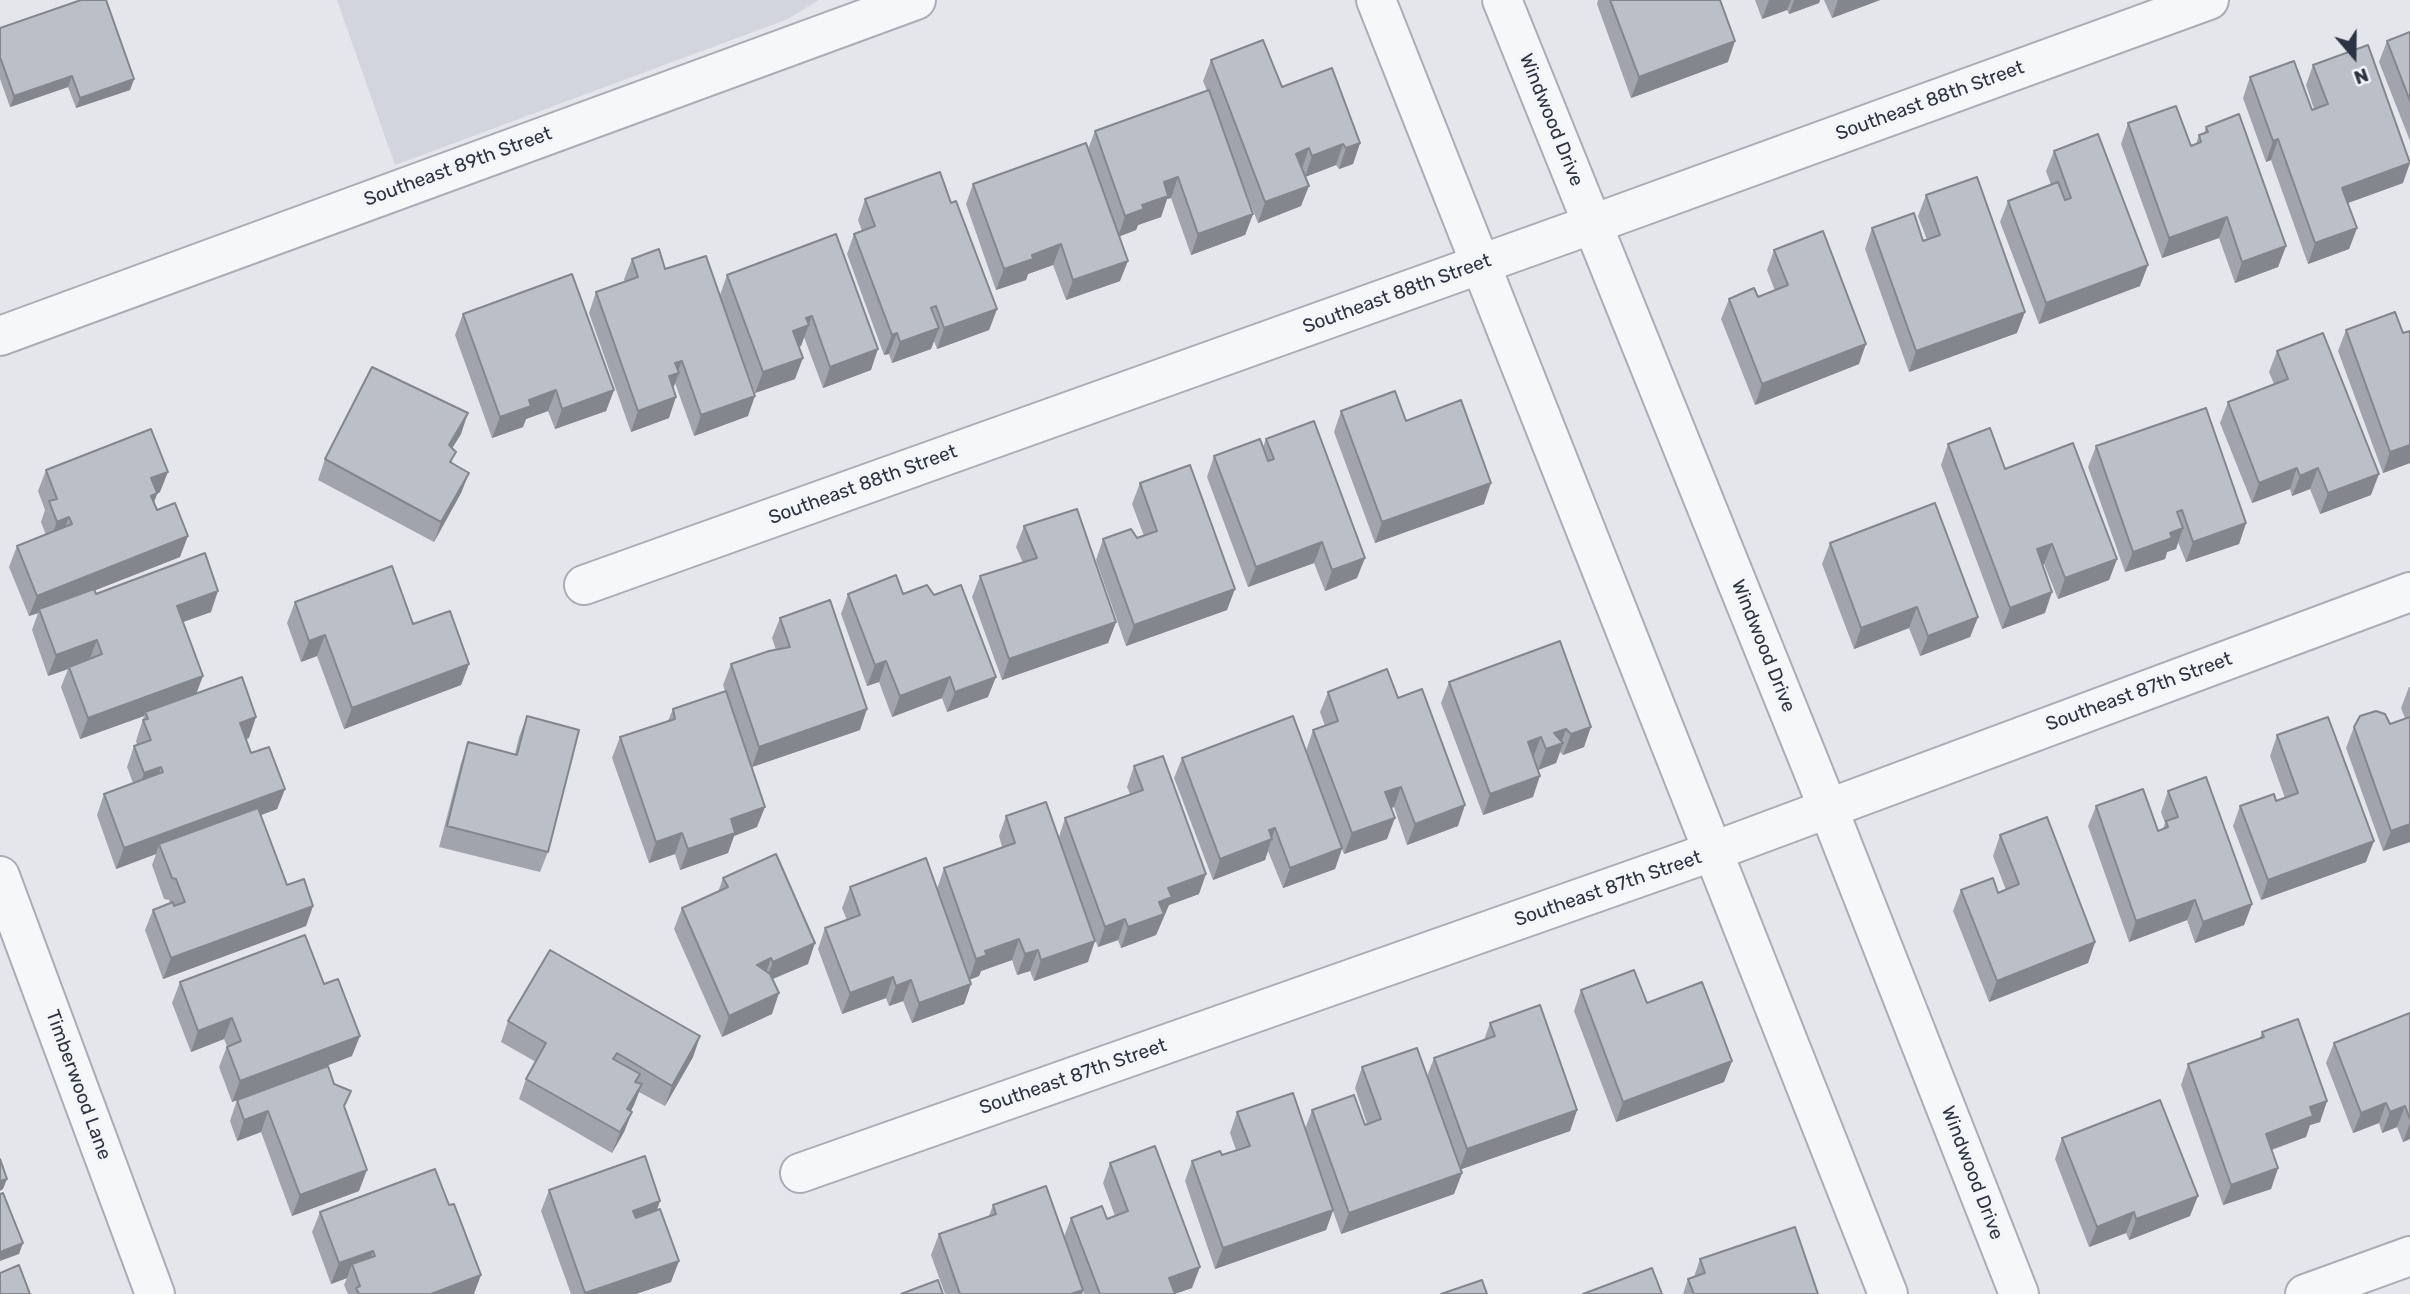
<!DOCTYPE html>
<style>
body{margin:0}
#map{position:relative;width:2410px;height:1294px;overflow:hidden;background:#e4e6eb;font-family:Rubik,sans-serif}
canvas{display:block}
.north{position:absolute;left:2319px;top:21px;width:70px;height:70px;-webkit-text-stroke:5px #f4f5f8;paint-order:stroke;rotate:160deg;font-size:19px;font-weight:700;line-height:28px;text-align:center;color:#2c3343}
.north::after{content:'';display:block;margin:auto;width:24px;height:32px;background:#2c3343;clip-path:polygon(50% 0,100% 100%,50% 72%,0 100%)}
</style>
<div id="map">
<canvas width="2410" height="1294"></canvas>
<div class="north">N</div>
</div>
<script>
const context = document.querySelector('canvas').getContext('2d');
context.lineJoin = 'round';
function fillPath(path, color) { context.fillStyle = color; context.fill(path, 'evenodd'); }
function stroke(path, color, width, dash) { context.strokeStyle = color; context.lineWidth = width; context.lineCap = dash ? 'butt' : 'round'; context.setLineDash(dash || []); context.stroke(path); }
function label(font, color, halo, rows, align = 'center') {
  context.font = font + ' Rubik,sans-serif'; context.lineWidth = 6; context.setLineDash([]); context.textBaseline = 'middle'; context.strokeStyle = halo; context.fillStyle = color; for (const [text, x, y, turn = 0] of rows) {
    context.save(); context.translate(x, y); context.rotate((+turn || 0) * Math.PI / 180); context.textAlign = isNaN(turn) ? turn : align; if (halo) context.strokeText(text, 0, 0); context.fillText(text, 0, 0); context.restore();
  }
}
const built = new Path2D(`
 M337,0H819L788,19L395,165Z`);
const minor = new Path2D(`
 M584,585L1593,224L2209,0
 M0,876L155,1294
 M800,1173L1714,851L2410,592
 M2305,1294L2410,1256`);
const tertiary = new Path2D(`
 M1376,0L1888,1294
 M1502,0L1828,808L2019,1294
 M0,336L916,0`);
const wall = new Path2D(`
 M1598,0H1720L1728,62L1631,98L1597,4Z
 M1755,0H1820L1819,3L1789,14L1787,10L1762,19Z
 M1824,0H1880L1832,18Z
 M0,28L134,79L130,90L76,108L68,87L10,107L0,79Z
 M2410,32V141L2379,62L2387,41Z
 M1211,60L1282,87L1360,143L1353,164L1339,169L1336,165L1305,177L1301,206L1258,223L1236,168L1253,214L1245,235L1191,255L1171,198L1167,199L1161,217L1138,225L1136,230L1119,236L1120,281L1066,300L1053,265L1028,274L1026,280L996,290L966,204L973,184L1088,149L1095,131L1207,91L1203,81Z
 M2313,65L2403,183L2348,203L2357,228L2349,249L2308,264L2271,160L2266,162L2243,98L2250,77L2312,110L2314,109L2306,85Z
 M2128,123L2191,146L2196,144L2199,135L2204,133L2206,127L2286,246L2278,267L2235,283L2219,238L2162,258L2121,144Z
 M2054,151L2140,286L2039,324L2000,222L2008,201L2051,185L2046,171Z
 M1926,195L2017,333L1909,372L1865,249L1872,228L1923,241L1927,240L1918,216Z
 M865,199L951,203L997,309L989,330L937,349L934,341L931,349L892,363L889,354L884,355L847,254L854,234L862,231L858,220Z
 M836,234L871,370L823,388L804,337L801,346L799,347L795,379L755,393L736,342L748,416L694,436L675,383L673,388L669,418L631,432L589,313L596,292L625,282L624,279L632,259L665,269L720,295L727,275Z
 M1774,250L1859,364L1755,405L1721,319L1729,299L1758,297L1775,291L1767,270Z
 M463,314L614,390L606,411L555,429L548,411L526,419L523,427L492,438L455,335Z
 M2346,330L2403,333L2410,463L2383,473L2338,351Z
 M2277,351L2371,495L2320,514L2310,489L2292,496L2290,489L2252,503L2220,423L2228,402L2274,384L2269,372Z
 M1341,411L1406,421L1484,504L1375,543L1334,432Z
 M461,434L452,448V463L469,473L461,493L434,542L318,480L325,459Z
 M1266,439L1357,578L1325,591L1314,563L1248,587L1207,477L1214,456L1263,447Z
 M1948,444L2117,559L2109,580L2058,599L2044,564L2042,565L2045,613L2002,629L1941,465Z
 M2096,446L2246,523L2239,544L2186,562L2178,542L2176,549L2167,552L2165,559L2125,572L2088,467Z
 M46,470L160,492L157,494L154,503L180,557L95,590L96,594L211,612L183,622L197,693L249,738L246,739L251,753L285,789L277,809L261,815L287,885L313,906L306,926L163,979L145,930L153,910L170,903L169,900L164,899L152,865L156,854L116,869L97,815L104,794L133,783L127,767L134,746L137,745L136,741L144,716L80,739L61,687L68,669L48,676L32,630L38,613L29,616L9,567L17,546L46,535L41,522L45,510L38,491Z
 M1140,483L1227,610L1126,646L1096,560L1103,539L1137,538L1144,536L1132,504Z
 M1024,526L1116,622L1108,643L1002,680L972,597L980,576L1023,563L1016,547Z
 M1830,543L1978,617L1970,637L1920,656L1909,628L1854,649L1822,564Z
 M848,594H903L988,697L947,712L942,698L892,717L879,682L867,686L841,614Z
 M295,602L413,624L469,664L461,685L344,729L317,656L301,662L287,623Z
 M780,618L860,730L752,767L757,827L734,836L728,853L680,870L675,854L649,863L612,758L620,737L668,721L673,709L725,691L723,685L731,664L776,650L772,638Z
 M1560,641L1584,747L1563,755L1560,752L1556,763L1538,770L1533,797L1483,815L1441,703L1449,682Z
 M2409,687H2410V842L2383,851L2346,748L2354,727L2390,724L2405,718L2401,708Z
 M1328,692L1398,698L1458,826L1407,845L1394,807L1391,808L1387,839L1344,854L1342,849L1335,869L1283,888L1268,851L1265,860L1213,880L1174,778L1182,758L1306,751L1313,730L1325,726L1320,712Z
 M527,716L548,852L540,872L439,847L461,763L468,742L515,754L519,737Z
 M2277,735L2366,862L2261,900L2233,826L2240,806L2276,801L2285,798L2270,756Z
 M1134,766L1199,894L1169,905L1156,935L1121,948L1118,940L1098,947L1090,927L1088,962L1034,981L1030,971L1017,975L1012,960L981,971L979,976L970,979L971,984L964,1004L912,1023L903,1001L889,1006L886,998L842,1014L818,949L825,928L847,920L842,908L850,887L937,889L944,868L1002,847L999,836L1006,816L1059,837L1065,818L1130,794L1127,787Z
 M2168,791L2252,904L2244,925L2195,943L2187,920L2129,942L2088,826L2096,806L2158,831L2163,829L2165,823L2161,812Z
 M2000,835L2095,942L2088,963L1989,1002L1953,911L1961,890L1998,893L2006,890L1993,856Z
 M723,878L808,964L773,979L772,1014L722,1037L674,929L682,908L718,892Z
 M180,982L352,1056L254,1093L334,1084L345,1109L359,1191L292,1216L261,1132L237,1141L230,1121L237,1100L232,1102L219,1067L227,1046L224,1039L191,1052L172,1003Z
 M1581,990L1647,1003L1732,1061L1724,1082L1616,1122L1574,1011Z
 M2410,1013V1139L2403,1142L2397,1127L2382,1133L2379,1123L2353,1133L2326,1063L2334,1043Z
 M508,1021L700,1036L693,1057L665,1106L639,1092L631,1111L632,1112L624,1132L612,1153L519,1099L526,1079L536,1062L501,1042Z
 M1490,1023L1577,1110L1570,1131L1461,1169L1462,1173L1454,1194L1341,1234L1333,1211L1326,1230L1215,1269L1185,1181L1192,1161L1222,1155L1236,1150L1230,1133L1237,1112L1305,1129L1312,1110L1365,1125L1367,1124L1355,1088L1362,1067L1427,1076L1434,1058L1484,1040Z
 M2262,1032L2327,1101L2320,1122L2310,1125L2306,1137L2272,1150L2278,1168L2271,1189L2223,1205L2181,1085L2188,1064L2260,1038Z
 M2062,1138L2190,1216L2129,1240L2126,1233L2089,1247L2055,1159Z
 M1110,1163L1192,1288L1175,1294H1084L1083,1291L1082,1294H945L931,1255L939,1234L989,1216L993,1205L1064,1237L1071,1218L1107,1219L1115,1216L1103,1183Z
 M549,1190L657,1210L671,1282L636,1294H571L541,1211Z
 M320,1212L474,1294H348L344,1285L347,1278L331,1284L312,1232Z
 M1700,1259L1818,1294H1683L1688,1279L1694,1277Z`);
const shadedWall = new Path2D(`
 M1769,0H1791L1787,10L1762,19Z
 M1794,0H1820L1819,3L1789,14Z
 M1838,0H1880L1832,18Z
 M1735,41L1728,62L1631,98L1639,77Z
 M72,76L68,87L10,107L14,96Z
 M134,79L130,90L76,108L80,98Z
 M2278,139L2271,160L2266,162L2273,141Z
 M1360,143L1353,164L1339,169L1346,148Z
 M1343,144L1336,165L1305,177L1312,156Z
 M1309,148L1302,169L1296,154Z
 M2410,163L2403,183L2334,208L2342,188Z
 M1178,177L1171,198L1167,199L1161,217L1138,225L1136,230L1118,237L1125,216L1142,205L1164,182Z
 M1309,186L1301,206L1258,223L1265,202Z
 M1253,214L1245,235L1191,255L1198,234Z
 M2227,217L2219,238L2162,258L2169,238Z
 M2357,228L2349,249L2308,264L2315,243Z
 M1061,244L1053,265L1028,274L1026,280L996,290L1004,269L1032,255Z
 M2286,246L2278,267L2235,283L2242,262Z
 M1128,261L1120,281L1066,300L1073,280Z
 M2148,265L2140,286L2039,324L2046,303Z
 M997,309L989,330L937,349L944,328Z
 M2025,312L2017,333L1909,372L1916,351Z
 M812,316L801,346L785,352L793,331L806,318Z
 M939,328L931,349L892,363L900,342Z
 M897,333L889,354L884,355L892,335Z
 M1866,344L1859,364L1755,405L1762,384Z
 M878,349L871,370L823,388L830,367Z
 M803,358L795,379L755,393L763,372Z
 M682,361L677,374L679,373L671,394L669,376L675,363Z
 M556,390L548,411L526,419L523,427L492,438L500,417L529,400Z
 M614,390L606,411L555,429L562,409Z
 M755,396L748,416L694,436L701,415Z
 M676,397L669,418L631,432L638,411Z
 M468,413L461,434L441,466L449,445Z
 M2410,445V463L2383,473L2390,452Z
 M2297,468L2290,489L2252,503L2259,483Z
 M2318,468L2310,489L2292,496L2300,476Z
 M168,472L160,492L157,494L149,514L151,478Z
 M469,473L461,493L434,542L441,522Z
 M2379,474L2371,495L2320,514L2328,493Z
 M1491,483L1484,504L1375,543L1382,522Z
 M69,517L61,538L49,543L57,522Z
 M2246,523L2239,544L2186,562L2193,542Z
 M2183,528L2176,549L2167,552L2165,559L2125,572L2133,552L2170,533Z
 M188,536L180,557L40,612L39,609L38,613L29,616L37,596Z
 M1322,542L1314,563L1248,587L1256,567Z
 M2052,544L2044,564L2029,570L2037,549Z
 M1365,558L1357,578L1325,591L1332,570Z
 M2117,559L2109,580L2058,599L2065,578Z
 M1235,589L1227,610L1126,646L1134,625Z
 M218,591L211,612L169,627L177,606Z
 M2052,592L2045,613L2002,629L2010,608Z
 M1917,607L1909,628L1854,649L1861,628Z
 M1978,617L1970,637L1920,656L1928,636Z
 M1116,622L1108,643L1002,680L1009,659Z
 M325,635L317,656L301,662L309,641Z
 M97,640L89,661L69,667L68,669L48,676L56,655Z
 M886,661L879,682L867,686L875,665Z
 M469,664L461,685L344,729L352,708Z
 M203,676L195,697L145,712L144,716L80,739L88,718Z
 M950,677L942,698L892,717L900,696Z
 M996,677L988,697L947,712L955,692Z
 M867,709L860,730L752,767L759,747Z
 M256,717L249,738L232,744L240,723Z
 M1591,727L1584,747L1563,755L1571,734Z
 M1566,729L1561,744L1563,743L1556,763L1538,770L1546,749L1554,733Z
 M1541,737L1533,758L1528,742Z
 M161,767L154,788L137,794L144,773Z
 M1540,776L1533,797L1483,815L1490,794Z
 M1401,787L1394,807L1378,813L1385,792Z
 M285,789L277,809L162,852L159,844L156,854L116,869L124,848Z
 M1465,805L1458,826L1407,845L1415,824Z
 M765,807L757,827L734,836L728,853L680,870L688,849L731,819Z
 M1395,818L1387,839L1344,854L1352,833Z
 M2410,824V842L2383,851L2391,831Z
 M1275,828L1265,860L1213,880L1220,859L1269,830Z
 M682,833L675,854L649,863L656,842Z
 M2374,841L2366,862L2261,900L2268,880Z
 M1342,848L1335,869L1283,888L1290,868Z
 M1206,874L1199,894L1169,905L1156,935L1121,948L1128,927L1159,902L1168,888Z
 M2195,900L2187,920L2129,942L2136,921Z
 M2252,904L2244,925L2195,943L2203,922Z
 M313,906L306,926L163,979L171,958Z
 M1125,919L1118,940L1098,947L1105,927Z
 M1019,939L1012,960L981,971L979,976L969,980L976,959L985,951Z
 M1095,941L1088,962L1034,981L1041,960Z
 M2095,942L2088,963L1989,1002L1997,981Z
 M815,943L808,964L765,982L773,962Z
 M1038,950L1030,971L1017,975L1025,954Z
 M771,958L764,979L757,965Z
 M893,977L886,998L842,1014L850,993Z
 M911,980L903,1001L889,1006L896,986Z
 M971,984L964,1004L912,1023L919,1003Z
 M779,993L772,1014L722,1037L729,1016Z
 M232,1018L224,1039L191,1052L198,1031Z
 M360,1036L352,1056L232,1102L240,1081Z
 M700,1036L693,1057L665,1106L672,1086Z
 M1732,1061L1724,1082L1616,1122L1623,1102Z
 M642,1084L634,1105L620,1130L627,1109Z
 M2327,1101L2320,1122L2310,1125L2306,1137L2258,1154L2266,1134L2310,1107Z
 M2386,1103L2379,1123L2353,1133L2361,1113Z
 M2405,1106L2397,1127L2382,1133L2390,1112Z
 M1577,1110L1570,1131L1459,1170L1467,1149Z
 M268,1111L261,1132L237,1141L244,1120Z
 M632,1112L624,1132L612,1153L620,1132Z
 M2410,1123V1139L2403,1142Z
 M2278,1168L2271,1189L2223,1205L2231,1185Z
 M367,1170L359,1191L292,1216L300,1195Z
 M1462,1173L1454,1194L1341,1234L1349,1213Z
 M7,1179L3,1189L0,1191V1181Z
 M2198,1196L2190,1216L2129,1240L2136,1219Z
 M660,1201L653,1222L626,1232L633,1211Z
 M1333,1210L1326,1230L1215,1269L1223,1248Z
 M2134,1212L2126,1233L2089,1247L2097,1227Z
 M23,1243L19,1254L0,1261V1252Z
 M373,1251L366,1271L352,1264L347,1278L331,1284L339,1263Z
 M679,1261L671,1282L636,1294H585Z
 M1200,1267L1192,1288L1174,1294L1169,1278Z
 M481,1275L474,1294H431Z
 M1083,1290L1082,1294H1071Z`);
const building = new Path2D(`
 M81,0H106L134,79L80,98L72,76L14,96L0,57V28Z
 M1610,0H1720L1735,41L1639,77Z
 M2410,32V101L2387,41Z
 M1263,40L1282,87L1332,68L1360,143L1346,148L1343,144L1312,156L1309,148L1296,154L1309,186L1265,202L1211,60Z
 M2368,45L2410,163L2342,188L2357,228L2315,243L2278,139L2273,141L2250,77L2294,61L2312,110L2328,104L2313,65Z
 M1209,90L1253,214L1198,234L1178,177L1164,182L1168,196L1142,205L1144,209L1125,216L1095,131Z
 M2176,106L2191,146L2201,142L2199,135L2208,132L2206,127L2239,114L2286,246L2242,262L2227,217L2169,238L2128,123Z
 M2098,134L2148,265L2046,303L2008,201L2058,182L2065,200L2071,198L2054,151Z
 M1086,143L1128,261L1073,280L1061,244L1032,255L1033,259L1004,269L973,184Z
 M940,172L951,203L956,201L997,309L944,328L936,306L931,308L939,328L900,342L897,333L892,335L854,234L875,226L865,199Z
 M1977,177L2025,312L1916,351L1872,228L1914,213L1923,241L1940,235L1926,195Z
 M1823,231L1866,344L1762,384L1729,299L1754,288L1758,297L1788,285L1774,250Z
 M836,234L878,349L830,367L812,316L806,318L809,325L793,331L803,358L763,372L727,275Z
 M659,249L665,269L706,256L755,396L701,415L682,361L675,363L679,373L669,376L676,397L638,411L596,292L638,277L632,259Z
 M572,274L614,390L562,409L556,390L529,400L531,406L500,417L463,314Z
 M2395,312L2403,333L2410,331V445L2390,452L2346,330Z
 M2323,333L2379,474L2328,493L2318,468L2300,476L2297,468L2259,483L2228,402L2288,379L2277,351Z
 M372,367L468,413L449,445L456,452L450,462L469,473L441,522L325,459Z
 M1395,391L1406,421L1461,400L1491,483L1382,522L1341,411Z
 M2206,408L2246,523L2193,542L2182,510L2177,512L2183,528L2170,533L2172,538L2133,552L2096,446Z
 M1314,421L1365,558L1332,570L1322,542L1256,567L1214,456L1260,439L1268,461L1274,459L1266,439Z
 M1990,428L2005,469L2073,443L2117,559L2065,578L2052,544L2037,549L2052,592L2010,608L1948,444Z
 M151,429L168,472L151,478L157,493L151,496L157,510L175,503L188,536L37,596L17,546L72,524L69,517L57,522L49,501L57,499L46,470Z
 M1190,465L1235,589L1134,625L1103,539L1131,529L1137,538L1157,531L1140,483Z
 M1935,503L1978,617L1928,636L1917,607L1861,628L1830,543Z
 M1077,509L1116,622L1009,659L980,576L1037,558L1024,526Z
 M205,553L218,591L177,606L203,676L88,718L69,667L102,654L97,640L56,655L39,609L94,589L96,594Z
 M392,566L413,624L450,611L469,664L352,708L325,635L309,641L295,602Z
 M896,575L903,594L927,585L934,595L961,585L996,677L955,692L950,677L900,696L886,661L875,665L848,594Z
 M830,600L867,709L759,747L731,664L769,651L790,647L780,618Z
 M1560,641L1591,727L1571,734L1566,729L1554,733L1563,743L1546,749L1541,737L1528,742L1540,776L1490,794L1449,682Z
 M1387,669L1398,698L1422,689L1465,805L1415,824L1401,787L1385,792L1395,818L1352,833L1313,730L1338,721L1328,692Z
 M242,677L256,717L240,723L251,753L269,747L285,789L124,848L104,794L163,772L161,767L144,773L134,746L151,740L143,720L148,719L145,712Z
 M726,691L765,807L731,819L735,833L688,849L682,833L656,842L620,737L675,719L673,709Z
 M2376,711L2385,714L2390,724L2410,717V824L2391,831L2354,727L2360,716Z
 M527,716L579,730L548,852L447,826L468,742L517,755Z
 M1293,716L1342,848L1290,868L1275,828L1269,830L1272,839L1220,859L1182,758Z
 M2328,717L2374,841L2268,880L2240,806L2274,794L2276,801L2298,793L2277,735Z
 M1163,756L1206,874L1168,888L1172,897L1159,902L1164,914L1128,927L1125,919L1105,927L1065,818L1143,790L1134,766Z
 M2206,777L2252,904L2203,922L2195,900L2136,921L2096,806L2143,789L2158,831L2168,827L2166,821L2178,817L2168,791Z
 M1046,802L1095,941L1041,960L1038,950L1025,954L1019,939L985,951L987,955L976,959L944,868L1015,843L1006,816Z
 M258,808L287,885L304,879L313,906L171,958L153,910L173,902L174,906L185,902L176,879L172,878L159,844Z
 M2047,817L2095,942L1997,981L1961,890L1993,878L1998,893L2019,884L2000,835Z
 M776,854L815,943L773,962L771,958L757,965L770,974L779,993L729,1016L682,908L728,887L723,878Z
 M926,858L971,984L919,1003L911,980L896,986L893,977L850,993L825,928L860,915L850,887Z
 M305,935L324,984L338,979L360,1036L240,1081L227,1047L241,1041L232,1018L198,1031L180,982Z
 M550,950L700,1036L672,1086L617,1053L613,1059L640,1074L635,1082L642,1084L627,1109L632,1112L620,1132L526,1079L546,1043L508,1021Z
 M1634,970L1647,1003L1702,982L1732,1061L1623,1102L1581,990Z
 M1540,1005L1577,1110L1467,1149L1434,1058L1495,1036L1490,1023Z
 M2410,1013V1119L2405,1106L2390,1112L2386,1103L2361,1113L2334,1043Z
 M2298,1019L2327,1101L2310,1107L2313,1116L2266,1134L2278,1168L2231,1185L2188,1064L2264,1037L2262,1032Z
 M1417,1048L1462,1173L1349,1213L1312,1110L1354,1095L1365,1125L1381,1119L1362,1067Z
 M328,1066L334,1084L351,1091L344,1106L367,1170L300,1195L268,1111L244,1120L237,1100Z
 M1293,1093L1333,1210L1223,1248L1192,1161L1220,1151L1222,1155L1250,1146L1237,1112Z
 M2160,1100L2198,1196L2136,1219L2134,1212L2097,1227L2062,1138Z
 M1155,1146L1200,1267L1169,1278L1175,1294H1100L1071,1218L1102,1206L1107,1219L1128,1211L1110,1163Z
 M645,1156L660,1201L633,1211L636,1218L660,1209L679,1261L585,1293L549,1190Z
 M0,1159L7,1179L0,1181Z
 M435,1169L449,1205L454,1204L481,1275L431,1294H359L356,1288L360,1286L352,1264L375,1256L373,1251L339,1263L320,1212Z
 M1046,1186L1083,1290L1071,1294H960L939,1234L996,1214L993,1205Z
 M3,1193L23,1243L0,1252V1194Z
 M1795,1227L1818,1294H1694L1688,1279L1705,1273L1700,1259Z
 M19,1265L30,1294H0V1273Z
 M1652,1268L1662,1294H1583Z
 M938,1280L943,1294H901Z
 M1482,1280L1487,1294H1441Z`);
const streetNames = [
 ["Southeast 88th Street",1930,101,-20],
 ["Windwood Drive",1551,120,68],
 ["Southeast 89th Street",458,167,-20],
 ["Southeast 88th Street",1397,294,-20],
 ["Southeast 88th Street",863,485,-20],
 ["Windwood Drive",1763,646,68],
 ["Southeast 87th Street",2139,692,-20],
 ["Southeast 87th Street",1608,889,-19],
 ["Southeast 87th Street",1073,1077,-19],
 ["Timberwood Lane",78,1085,70],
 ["Windwood Drive",1972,1173,69]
];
fillPath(built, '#d2d5dd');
stroke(minor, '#a9adb5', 42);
stroke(tertiary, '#a9adb5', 42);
stroke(minor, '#f6f7f9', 38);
stroke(tertiary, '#f6f7f9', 38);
fillPath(wall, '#a1a4ac');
fillPath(shadedWall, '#83868c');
fillPath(building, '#bbbfc8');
stroke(building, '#83868c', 2);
label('19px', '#2c3343', '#f4f5f8', streetNames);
</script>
